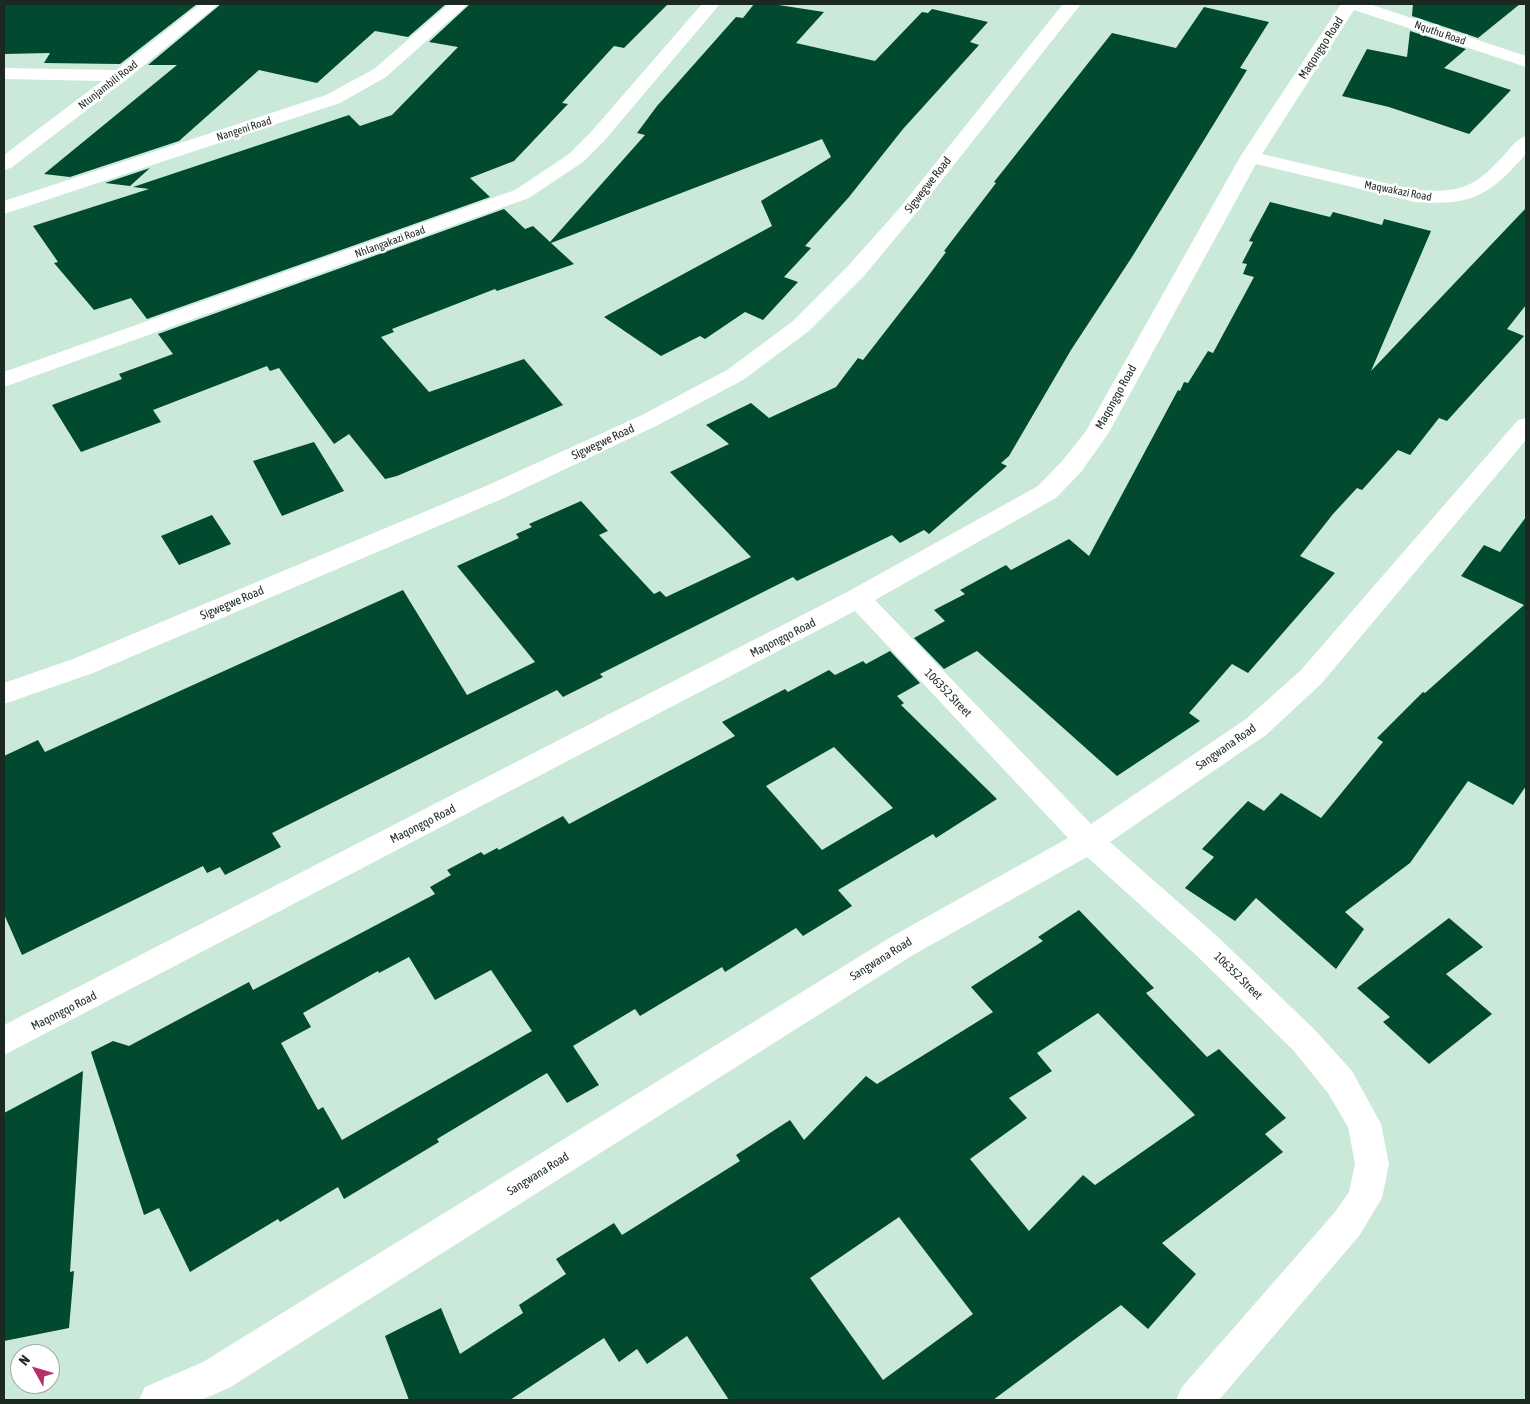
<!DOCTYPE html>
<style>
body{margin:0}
#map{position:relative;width:1530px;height:1404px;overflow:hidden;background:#cae9d8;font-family:"Asap Condensed",sans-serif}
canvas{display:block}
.frame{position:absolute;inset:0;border:5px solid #1c2822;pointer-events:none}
.north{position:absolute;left:10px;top:1344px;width:50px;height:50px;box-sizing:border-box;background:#fff;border:1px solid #a4a9a7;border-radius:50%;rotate:309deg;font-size:14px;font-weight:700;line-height:20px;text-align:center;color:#1c2822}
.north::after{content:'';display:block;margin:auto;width:18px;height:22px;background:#b82f6b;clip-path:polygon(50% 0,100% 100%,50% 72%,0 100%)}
</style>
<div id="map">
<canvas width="1530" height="1404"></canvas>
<div class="frame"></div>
<div class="north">N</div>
</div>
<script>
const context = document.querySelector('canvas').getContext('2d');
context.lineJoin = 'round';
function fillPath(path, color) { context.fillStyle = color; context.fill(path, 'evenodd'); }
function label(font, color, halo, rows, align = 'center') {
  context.font = font + ' "Asap Condensed",sans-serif'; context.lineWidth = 5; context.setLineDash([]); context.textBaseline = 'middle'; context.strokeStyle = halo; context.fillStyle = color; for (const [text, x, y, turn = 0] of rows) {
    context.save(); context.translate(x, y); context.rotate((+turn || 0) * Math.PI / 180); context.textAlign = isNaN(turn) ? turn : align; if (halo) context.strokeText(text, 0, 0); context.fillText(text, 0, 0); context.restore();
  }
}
const building = new Path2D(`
 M4,4H197L120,64L44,63L50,53L4,54Z
 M221,4H446L408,37L375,31L317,83L259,70L179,141L70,177L44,174L177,65H148Z
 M470,4H668L624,48L614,46L562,103L568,104L514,161L470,178L490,197L147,319L131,298L94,310L54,263L58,262L33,226L149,189L133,187L349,115L360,126L392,115L458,47L429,42Z
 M754,4H772L824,12L796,43L875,61L922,12L928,13L932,9L988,22L970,42L979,45L903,129L849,197L805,246L811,248L784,277L798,282L763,320L745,312L705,339L700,336L661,356L604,317L772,226L761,201L831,157L822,139L551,243L574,264L497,291L495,289L392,329L394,332L381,337L429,392L524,359L563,405L397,476L385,479L349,434L334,444L279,368L270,371L267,366L153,410L161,422L81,452L52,405L122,379L119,374L173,354L158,334L504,209L525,229L533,226L550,242L645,135L637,133L657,106L736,17L743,18Z
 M1413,4H1520L1478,38L1412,16Z
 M1204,7L1269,22L1240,68L1247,70L1132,257L1071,350L1009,456L1001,463L1007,466L929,534L924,530L900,543L892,535L797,581L793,577L600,674L603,677L563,697L557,690L272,833L281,847L225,875L220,867L207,873L203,866L22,955L4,914V756L38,740L45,752L403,590L467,695L535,662L457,566L519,538L516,534L532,527L529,524L581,501L608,531L599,535L654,594L660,591L666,597L751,557L670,472L729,444L706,425L751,403L769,418L836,387L858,358L863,360L926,279L946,252L944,251L996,183L994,182L1112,33L1176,48Z
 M1410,31L1466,49L1444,68L1511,90L1469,134L1389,107L1342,96L1367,49L1407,57Z
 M150,168L130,186L105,183Z
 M1270,202L1330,217L1333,212L1382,225L1384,219L1431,231L1371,371L1526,208V305L1507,329L1524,336L1447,421L1439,418L1410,455L1398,450L1362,490L1357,488L1333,514L1300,556L1335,573L1248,673L1232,664L1189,713L1200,721L1117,776L977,651L944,669L914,638L945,621L934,610L965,594L960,590L1006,565L1011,570L1069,539L1089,556L1178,390L1180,391L1184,382L1188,383L1208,351L1213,353L1254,277L1243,274L1247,264L1242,263L1253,242L1249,241Z
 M314,442L344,491L282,516L253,461Z
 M212,515L231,544L179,565L161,536Z
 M1526,517V786L1513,805L1468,781L1410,863L1345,912L1364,929L1336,969L1256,898L1235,921L1185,888L1214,857L1202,849L1248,801L1264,811L1281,793L1321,818L1383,742L1377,738L1423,692L1425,693L1524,605L1461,576L1484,545L1500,552Z
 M890,651L920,683L897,696L904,703L901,705L997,799L936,838L933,834L838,890L852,906L803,936L796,928L725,972L722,967L640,1016L635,1009L573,1046L599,1085L567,1103L547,1073L437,1139L439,1142L344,1199L338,1187L280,1222L278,1219L190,1272L159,1208L144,1215L91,1052L113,1041L129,1046L249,982L253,990L435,894L430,887L451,875L447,870L481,852L484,855L497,848L499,850L563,816L569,824L735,736L722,722L785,689L788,692L829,670L835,675L863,661L866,664ZM834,747L893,808L822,850L766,786ZM409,957L435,1000L491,970L532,1031L342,1140L323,1107L318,1110L281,1043L311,1027L303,1013L378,971L379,973Z
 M1079,910L1154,988L1146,993L1207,1057L1219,1049L1286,1118L1265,1134L1283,1152L1162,1243L1196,1274L1148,1329L1121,1305L993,1400H729L687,1336L647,1364L637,1349L619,1362L604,1338L510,1400H409L385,1336L441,1308L460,1354L523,1313L519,1305L566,1274L556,1259L614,1223L622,1235L740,1161L736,1155L790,1120L804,1140L866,1076L877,1084L993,1012L971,987L1043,941L1038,937ZM1098,1013L1195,1115L1095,1185L1083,1175L1029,1231L970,1159L1027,1118L1009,1098L1052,1071L1037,1053ZM899,1217L973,1314L883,1380L810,1278Z
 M1449,918L1483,947L1446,974L1492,1014L1429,1064L1383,1022L1390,1017L1357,988Z
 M83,1071L70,1272L74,1271L69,1328L4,1341V1113Z`);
const street = new Path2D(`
 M200,4H219L126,80L11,168L4,170V155L102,81L4,79V68L116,70Z
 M449,4H468L386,77L340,103L4,214V201L326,95L374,69Z
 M702,4H720L605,140L583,162L529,198L4,387V372L515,190L569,154L591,132Z
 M1063,4H1081L912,218L863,277L809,331L743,380L658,425L504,498L93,673L4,704V683L73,659L486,486L642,415L727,370L793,321L847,267L898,210Z
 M1341,4H1369L1526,56V67L1354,10L1262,154L1415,190C1462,193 1474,188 1506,153C1512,146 1517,139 1526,136V154C1489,196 1472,206 1415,202L1256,164L1108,434L1081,472L1056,498L875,600L1091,824L1246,719L1301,670L1518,420L1526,418V440L1321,684L1266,735L1110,842L1218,937L1315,1030L1352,1071L1381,1124L1389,1164L1382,1198L1359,1236L1219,1400H1176L1182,1387L1335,1212L1349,1192L1355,1164L1348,1127L1328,1093L1293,1050L1196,955L1087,857L913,955L229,1388L201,1400H139L145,1387L203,1362L891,937L1068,838L855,611L4,1055V1025L849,591L1038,486L1063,460L1086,431L1240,157Z`);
const farStreetnames = [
 ["Nquthu Road",1440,33,19],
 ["Ntunjambili Road",108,85,-38],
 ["Nangeni Road",244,129,-18],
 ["Maqwakazi Road",1398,191,11],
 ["Nhlangakazi Road",390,242,-20]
];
const streetNames = [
 ["Maqongqo Road",1321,48,-57],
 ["Sigwegwe Road",928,185,-52],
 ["Maqongqo Road",1116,397,-61],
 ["Sigwegwe Road",603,442,-25],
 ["Sigwegwe Road",232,603,-23],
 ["Maqongqo Road",783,638,-27],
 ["106352 Street",948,693,46],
 ["Sangwana Road",1226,747,-35],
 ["Maqongqo Road",423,824,-27],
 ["Sangwana Road",881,959,-32],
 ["106352 Street",1238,976,44],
 ["Maqongqo Road",64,1011,-27],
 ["Sangwana Road",538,1174,-32]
];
fillPath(building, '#01492f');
fillPath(street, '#fff');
label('11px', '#1c2822', '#fff', farStreetnames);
label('12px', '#1c2822', '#fff', streetNames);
</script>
